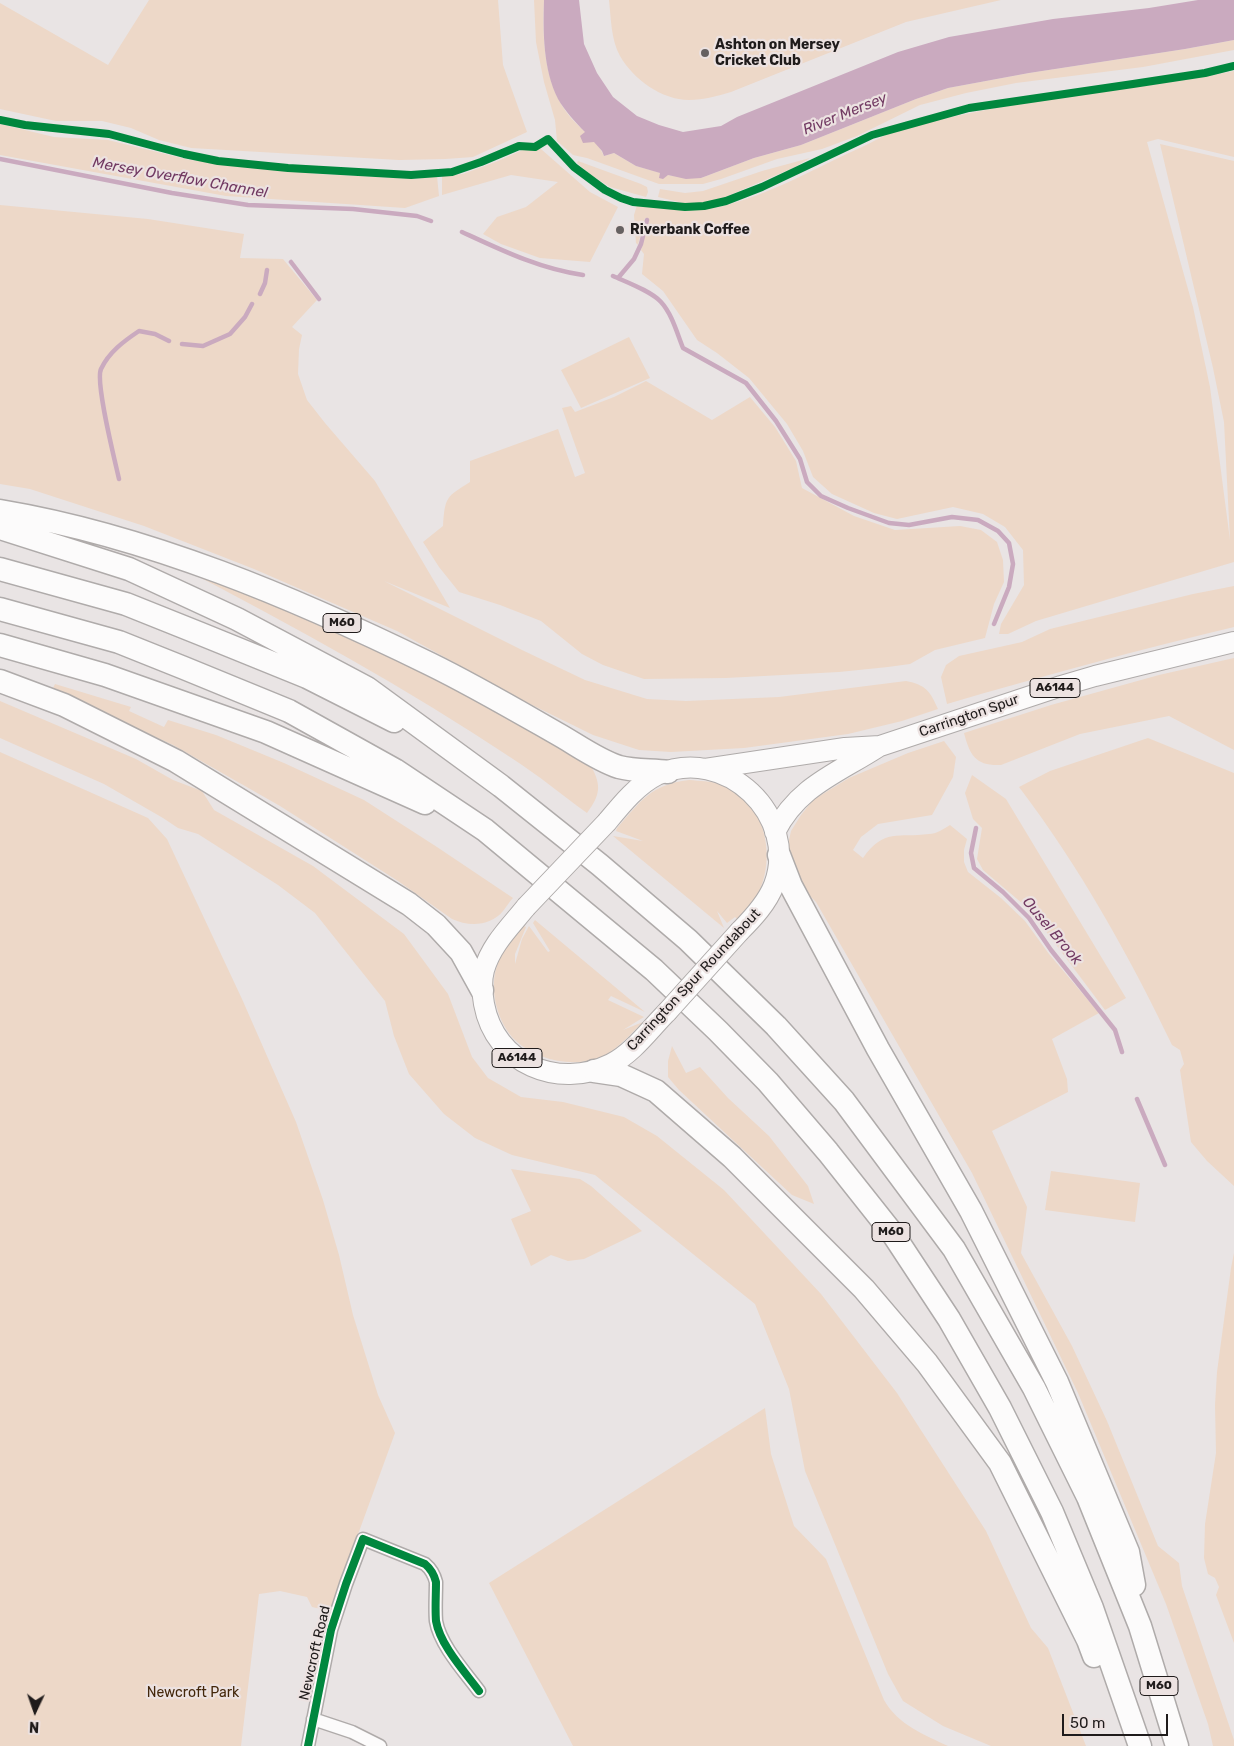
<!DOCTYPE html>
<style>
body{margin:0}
#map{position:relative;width:1234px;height:1746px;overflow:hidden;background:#e9e4e4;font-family:Rubik,sans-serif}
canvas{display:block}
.north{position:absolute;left:10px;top:1686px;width:50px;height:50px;-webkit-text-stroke:4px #ece2e1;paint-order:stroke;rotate:183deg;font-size:14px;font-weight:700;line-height:20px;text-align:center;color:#1f1b1b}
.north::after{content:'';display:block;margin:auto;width:18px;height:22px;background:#1f1b1b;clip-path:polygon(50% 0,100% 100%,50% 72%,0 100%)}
.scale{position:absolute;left:1062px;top:1714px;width:106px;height:22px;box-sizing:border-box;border:2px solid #1f1b1b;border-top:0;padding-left:6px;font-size:15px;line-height:18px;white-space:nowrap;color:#1f1b1b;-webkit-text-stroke:4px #ece2e1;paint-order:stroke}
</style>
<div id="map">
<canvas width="1234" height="1746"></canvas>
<div class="north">N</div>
<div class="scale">50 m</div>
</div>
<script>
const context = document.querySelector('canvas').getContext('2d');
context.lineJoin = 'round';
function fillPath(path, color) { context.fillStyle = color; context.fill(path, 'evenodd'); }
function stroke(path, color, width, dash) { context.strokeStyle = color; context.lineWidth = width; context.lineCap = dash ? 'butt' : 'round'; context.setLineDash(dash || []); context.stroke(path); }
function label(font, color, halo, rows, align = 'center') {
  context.font = font + ' Rubik,sans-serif'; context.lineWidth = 4.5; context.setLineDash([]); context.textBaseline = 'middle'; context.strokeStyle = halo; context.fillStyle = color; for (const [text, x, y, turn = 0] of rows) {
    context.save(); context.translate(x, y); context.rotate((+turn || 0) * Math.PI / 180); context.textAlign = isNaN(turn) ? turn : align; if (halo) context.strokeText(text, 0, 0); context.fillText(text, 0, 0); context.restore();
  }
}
const green = new Path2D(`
 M149,0H498L503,65L527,132L473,157L445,159L399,160L191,148L159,140L131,128L102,121H56L0,109V3L108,65Z
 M534,0H544C542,40 544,86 571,118C582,130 598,141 604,156L614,153L636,166L672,176L701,178L754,158L801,145L916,99L948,88L1029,73L1185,49L1234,40V50L1143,67L1016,83L966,93L920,105L857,136L822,149L777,159L721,179L703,184H659L587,158L573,155L557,141L555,120L544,82L536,42Z
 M609,0H1001L906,22L731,92C717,96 704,100 689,100C662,100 633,79 620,56C611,40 611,18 609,0Z
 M1234,71V157L1158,139L1147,142L1193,307L1210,387L1230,540L1224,422L1213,368L1160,144L1234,161V562L1036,621L1008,634H999L1001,624L1024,585L1023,550L1005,527L983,514L953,507L897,519L874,513L832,494L813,477L803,451L787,424L749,378L717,353L697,340L663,291L642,274L644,254L641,250L649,219L645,218L638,245L636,243L634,215L637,205C666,205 689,214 719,207C770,195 815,168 862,147C873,142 884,135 896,131C1006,99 1122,93 1234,71Z
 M0,124L54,137L108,140L190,160L318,174L416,179L437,176L439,196L405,208L226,196L0,155Z
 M527,148L541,149L590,192L618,207L590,262L540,258L501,244L483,234L497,217L526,207L558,182L511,175L442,195V176L463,174L498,161Z
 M810,158L793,168L723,198L703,203L687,204L658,197L660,189L685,193L703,191L762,171Z
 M578,161L641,184L647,187L648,192L646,197L610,187L591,175L577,163Z
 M0,205L148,219L244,234L240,258L283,259L317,300L292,327L302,335L299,349L298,374L307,400L325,423L375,481L450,608L384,581L522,650L585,680L647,699L686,701L779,697L906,681C926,685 930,691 938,709L902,721L848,734L744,748L671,752L639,750L593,735L526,702L397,631L254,569L144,526L30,489L0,484Z
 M629,337L650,378L581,408L561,370Z
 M646,381L712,420L750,397L775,427L796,461L802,488L854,516L895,530L960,526L981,530L997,542L1003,560L1004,582L994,604L985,638L935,650L910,664L888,667L839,672L726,678L644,679L603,665L582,654L541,621L500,605L459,592L439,567L423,542L443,526C445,497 446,497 470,482V461L558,429L575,477L585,473L562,408L571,406L575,412L614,397Z
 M180,567L200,571L443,679L591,766C602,786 600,795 587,813C562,795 538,775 513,759C406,688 294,626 180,567Z
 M1234,586V627C1138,650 1042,676 947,704L941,677L946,665L959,656L1022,642L1050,629L1193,594Z
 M1234,658V750L1169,716L1080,734L1001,765C976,766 970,756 964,733L1051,705L1159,675Z
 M55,684L131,707L129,711L164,727L168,720L216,735L284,763L364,800L437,847L513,898C509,902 507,906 503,911C491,926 469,927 452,919L398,881L280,806L173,745L52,690Z
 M0,701L136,759L173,780L202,791L214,810L313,866L404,934L448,994L472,1057L488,1078L521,1097L563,1102L624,1117L657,1136L724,1190L821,1294L897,1393L986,1531L1031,1628L1048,1648L1086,1746H991L943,1726L903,1701L888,1674L805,1471L789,1389L755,1304L595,1175L512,1155L475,1138L444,1114L409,1074L394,1036L385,1001L315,913L278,885L198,834L178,828L163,818L104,784L0,738Z
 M1148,738L1234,773V1186L1207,1161L1191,1142L1180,1070L1184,1064L1180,1050L1172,1045C1129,955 1079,866 1019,787L1050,771Z
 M944,741L956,757L953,777L932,815L878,824L861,837L853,850L863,858C884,828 898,838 929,834C936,834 944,829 950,825L967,839L964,850V862L968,872L1001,898L1025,921L1049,954L1099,1013L1052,1039L1067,1079L1068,1092L992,1131L1027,1207L1021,1253L1072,1346L1107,1421L1158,1546L1179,1563L1182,1586L1234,1740V1746H1213L1208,1724L1166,1604L1078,1393L972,1173L816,902L803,889L787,849L791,831L801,815L813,800L849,778L908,753Z
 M0,752L148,818L167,839L242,999L296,1122L323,1200L339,1255L353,1315L378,1395L395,1433L330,1611L312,1607L307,1597L280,1591L259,1594L241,1746H0Z
 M972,775L1006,799L1126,998L1105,1010L1030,910L983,870L977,859L982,828L973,819L965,793Z
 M689,780C700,781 710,781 720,784C764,799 777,853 759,892C754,902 744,911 737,919L735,917L727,923L717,911L724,928L613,836L643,841L616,831L617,828C642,800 650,785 689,780Z
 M535,920L645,1012L611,996L608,1000L644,1017L623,1030L643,1022C632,1033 621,1045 609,1053C581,1070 539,1062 516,1041C497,1023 488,988 498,963C503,949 515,937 524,926L526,927L515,954V964L522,939L529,926L548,952L550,951L533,923Z
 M672,1046L686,1073L700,1067L728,1098L769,1136L808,1186L814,1204L792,1195L679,1090L668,1077V1061Z
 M511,1169L580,1179L591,1186L642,1231L584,1259L568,1261L551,1255L531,1266L511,1219L531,1211Z
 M1051,1171L1140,1183L1135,1222L1045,1210Z
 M1234,1253V1643L1216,1595L1219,1587L1215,1578L1208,1574L1204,1558L1205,1524L1216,1453L1215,1405L1217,1372L1231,1268Z
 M765,1408L771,1454L794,1526L826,1559L884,1700C898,1725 925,1735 948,1746H573L489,1583Z`);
const water = new Path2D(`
 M544,0H579L584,44L597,73L613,97L637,116L659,125L683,132L721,126L737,117L898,52L949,37L1053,19L1149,8L1198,0H1234V40L1185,49L1029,73L948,88L916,99L801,145L754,158L701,178L686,179L668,175L663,179L659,178L660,173L636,166L614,153L604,156L602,151L594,142L583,143L580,136L585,132C575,122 565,111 558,99C543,69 543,32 544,0Z`);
const stream = new Path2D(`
 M0,159L172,193L248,205L353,209L417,216L431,221
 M462,232C501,250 540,269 583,275
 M291,262L319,299
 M613,276C626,282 651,291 661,302C672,314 677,333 683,348L746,383L776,421L800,459L807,482L821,496L848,508L889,523L909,525L952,517L978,520L998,531L1009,543L1013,564L1009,587L994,624
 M618,278L634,259L641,244L647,220
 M260,294L265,283L267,270
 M182,344L203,346L230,334L245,317L252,304
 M119,479C115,461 95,382 101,369C109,352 124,341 139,331L155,334L169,341
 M976,828L971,853L974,868L1003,892L1029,918L1051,950L1115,1030L1122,1052
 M1137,1099L1165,1165`);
const street = new Path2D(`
 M313,1719L352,1732L380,1746
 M308,1746L331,1630L346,1584L363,1539L425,1564C431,1569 434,1574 436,1582C436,1595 435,1609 436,1621C440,1645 465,1672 479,1691`);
const primary = new Path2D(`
 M705,769L845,748L880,746L1061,686L1095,676L1234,642
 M607,822C621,805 637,785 657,775C725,744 800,816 774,885C767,903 753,918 740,931
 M775,832C798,786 838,773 878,747
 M526,907C510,927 491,945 484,970C481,981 482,993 484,1004C495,1064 558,1090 611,1064C633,1053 650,1029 667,1012`);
const highway = new Path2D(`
 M0,511C149,536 295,598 430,664C473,685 514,709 556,733C576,744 597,760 619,767C634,771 652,770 668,772
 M0,528L129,569L237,619L367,688L501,786L600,865L688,940L776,1026L844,1101L954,1249L1034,1388L1088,1497L1140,1626L1177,1746
 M0,569L126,604L201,634L307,677L394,721
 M0,609L119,642L184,668L289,711L395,770L485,830L654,970L718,1031L768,1082L828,1152L893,1234L949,1319L1000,1408L1052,1512L1092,1608L1140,1746
 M0,645L105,675L266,732L425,803
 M0,681L64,705L176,761L409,904L436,925L461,952L482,990
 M779,855L791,886L878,1049L971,1211L1057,1382L1128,1552L1134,1585
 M594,1071L621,1075L656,1091L732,1157L864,1289L927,1363L1000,1463L1088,1640L1094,1656`);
const primaryBridge = new Path2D(`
 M526,907L607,822
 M667,1012L740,931`);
const cycleway = new Path2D(`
 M0,120L25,125L109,134L184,154L218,161L288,168L411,175L452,172L481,162L519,146L535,147L548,139L574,167L605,190L621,198L633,202L685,207L704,206L726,201L762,187L872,135L969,108L1133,84L1205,73L1234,66
 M308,1746L331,1630L346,1584L363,1539L425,1564C431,1569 434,1574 436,1582C436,1595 435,1609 436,1621C440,1645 465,1672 479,1691`);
const markers = [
 [705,53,5,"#666161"],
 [620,230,5,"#666161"]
];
const shields = [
 [342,623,38],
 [1055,688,50],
 [517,1058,50],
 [891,1232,38],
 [1159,1686,38]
];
const shieldNames = [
 ["M60",342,623],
 ["A6144",1055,688],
 ["A6144",517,1058],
 ["M60",891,1232],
 ["M60",1159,1686]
];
const poiNames = [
 ["Ashton on Mersey",715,45],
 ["Cricket Club",715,61],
 ["Riverbank Coffee",630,230]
];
const streetNames = [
 ["Carrington Spur",969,716,-19],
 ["Carrington Spur Roundabout",694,980,-47],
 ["Newcroft Road",315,1653,-77]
];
const parkNames = [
 ["Newcroft Park",193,1693]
];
const waterNames = [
 ["River Mersey",845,114,-22],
 ["Mersey Overflow Channel",180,178,10],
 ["Ousel Brook",1052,931,50]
];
fillPath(green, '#edd8c8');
fillPath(water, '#caaabf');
stroke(stream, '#caaabf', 4.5);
stroke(street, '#afabaa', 15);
stroke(primary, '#afabaa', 22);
stroke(highway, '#afabaa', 25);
stroke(street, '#fcfbfb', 12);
stroke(primary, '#fcfbfb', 20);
stroke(highway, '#fcfbfb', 22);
stroke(primaryBridge, '#afabaa', 22, []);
stroke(primaryBridge, '#fcfbfb', 20);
stroke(cycleway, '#00873e', 8);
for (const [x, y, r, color] of markers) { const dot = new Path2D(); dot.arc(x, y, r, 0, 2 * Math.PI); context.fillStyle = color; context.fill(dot); stroke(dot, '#ece2e1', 2); }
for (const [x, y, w] of shields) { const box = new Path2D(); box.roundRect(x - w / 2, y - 9.5, w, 19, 4); context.fillStyle = '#ece2e1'; context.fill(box); stroke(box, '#1f1b1b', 1); }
label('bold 12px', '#1f1b1b', null, shieldNames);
label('bold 14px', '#1f1b1b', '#ece2e1', poiNames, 'left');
label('14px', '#1f1b1b', '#ece2e1', streetNames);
label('14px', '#43270b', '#ece2e1', parkNames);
label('italic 15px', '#713962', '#ece2e1', waterNames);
</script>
